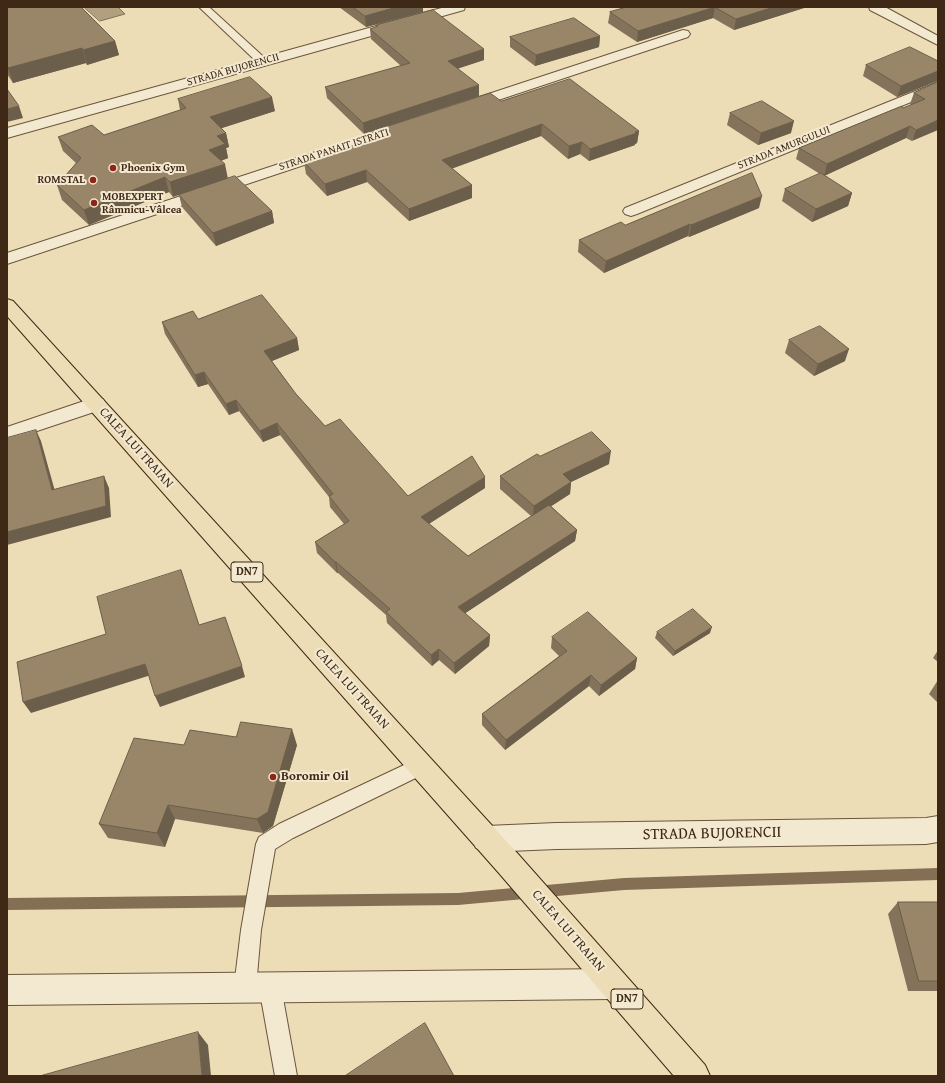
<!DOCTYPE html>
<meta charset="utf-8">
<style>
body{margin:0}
#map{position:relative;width:945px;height:1083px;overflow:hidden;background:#edddb6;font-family:"Gentium Book Plus",serif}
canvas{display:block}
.frame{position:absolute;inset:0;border:8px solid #3f2815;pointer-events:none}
</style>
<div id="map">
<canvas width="945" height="1083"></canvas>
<div class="frame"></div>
</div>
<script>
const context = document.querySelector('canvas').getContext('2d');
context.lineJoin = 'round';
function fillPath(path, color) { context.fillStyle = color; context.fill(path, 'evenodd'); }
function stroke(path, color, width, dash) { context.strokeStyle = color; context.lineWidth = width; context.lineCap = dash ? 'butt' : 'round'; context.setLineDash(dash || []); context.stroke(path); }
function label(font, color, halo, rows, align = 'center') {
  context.font = font + ' "Gentium Book Plus",serif'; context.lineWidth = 4; context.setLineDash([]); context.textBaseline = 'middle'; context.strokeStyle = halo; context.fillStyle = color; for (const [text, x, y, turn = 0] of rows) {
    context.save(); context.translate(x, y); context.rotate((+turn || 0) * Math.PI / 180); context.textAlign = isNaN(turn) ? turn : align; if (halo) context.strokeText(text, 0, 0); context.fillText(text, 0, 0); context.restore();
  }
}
const water = new Path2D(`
 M84,7H118L125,14L100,21Z`);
const stream = new Path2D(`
 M938,868V880L624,890L458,905L7,910V898L458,893L624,878Z`);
const service = new Path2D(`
 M199,7H209L267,60L268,62L267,64H259Z
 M421,757L428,760L430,766L428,772L293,838L275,849L261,930L256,987L253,995L245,998L237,995L234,987L241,930L256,844L259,837L279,824Z
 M270,976L278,979L281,987L297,1076H275L259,987L262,979Z`);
const minor = new Path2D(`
 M445,7H465L464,10L7,138V128Z
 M869,7H885L938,36V45L870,10Z
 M683,30L688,31L690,34L688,37L471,109L466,110L461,109L459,106L461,103Z
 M938,82V91L637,214L631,216L625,214L623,211L625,208Z
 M401,124L406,125L408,128L406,131L7,264V253Z
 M96,397L103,399L106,404L103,409L7,441V427Z
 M938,816V842L926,844L556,849L486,852L476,848L472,839L476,830L486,826L556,823L926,818Z
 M614,969L624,974L629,984L624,994L614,999L7,1005V975Z`);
const trunk = new Path2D(`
 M7,299L13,301L518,854L705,1065L710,1076H674L498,872L7,316Z`);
const wall = new Path2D(`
 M7,7L115,41L119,55L87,65L86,63L13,83L7,74Z
 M339,7H423V12L366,27Z
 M627,7L804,8L734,30L713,18L637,42L608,23L610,12Z
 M377,25L484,60L458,68L479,96L364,134L327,98L325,87L401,66L371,39L370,29L377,27Z
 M600,36L599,47L535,66L510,47V37Z
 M938,61V81H937L897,97L863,76L866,65Z
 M938,82L912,141L906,138L824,176L852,193L848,206L812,222L782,201L785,189L820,174L796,159L799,148L911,105L910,104L914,93Z
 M178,99L275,111L221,128L226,133L229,147L226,148L228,158L221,161L173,197L169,192L89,225L62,200L57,185L76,163L63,151L58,137L104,135L180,110Z
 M501,101L639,131L637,143L635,144V145L589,161L580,154L568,159L541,136L452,168L472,185V198L409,221L367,182L327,196L306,174L304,162L373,139V131Z
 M730,113L791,133L758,145L727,125Z
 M179,195L272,211L274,223L216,246L182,207Z
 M759,208L689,237L688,236L604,273L578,252L579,240L625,225Z
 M198,319L297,338L299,350L272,361L296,394L325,426L408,496L485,488L429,524L468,556L531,516L500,489V476L540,456L609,464L571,482L570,494L551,506L577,530L575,541L465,613L490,635L489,646L455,674L439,660L432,666L387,623L386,615L338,573H337L317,553L315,542L344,524L330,507L329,497L280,435L263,442L239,411L229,415L208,384L198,387L165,334L162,322Z
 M789,340L845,361L814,376L785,353Z
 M657,632L710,633L673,656L655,638Z
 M552,637L637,658L635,669L599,696L589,686L505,750L482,725V714L559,656L551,648Z
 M938,650V662L933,658Z
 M938,680V703L929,694Z
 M236,737L297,745L273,826L263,833L175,819L165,847L108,838L99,824L184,745Z
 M898,902H938V991H908L888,914Z`);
const shadedWall = new Path2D(`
 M397,7H423V12L366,27L365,16Z
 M715,7L713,18L637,42L638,31Z
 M774,7H804V8L734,30L736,19Z
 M600,36L599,47L535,66L536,55Z
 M115,41L119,55L87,65L83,50Z
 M82,48L86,63L13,83L8,68Z
 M484,49V60L448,72V61Z
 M938,71L937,81L897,97L901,86Z
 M479,85V96L364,134L363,123Z
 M272,97L275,111L213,131L210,117Z
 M19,106L23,118L7,122V109Z
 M938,120V130L912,141L916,130Z
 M794,121L791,133L758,145L761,133Z
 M542,124L541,136L443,172L442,160Z
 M910,126L906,138L824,176L827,164Z
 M639,131L637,143L635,144V145L589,161L590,149Z
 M226,133L229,147L226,148L228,158L212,164L209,150L217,136Z
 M582,142L580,154L568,159L569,146Z
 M225,164L228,179L173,197L170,182Z
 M366,170L367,182L327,196L325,184Z
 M165,177L169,192L89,225L84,210Z
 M472,185V198L409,221V209Z
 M852,193L848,206L812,222L816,209Z
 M762,196L759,208L689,237L691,225Z
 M272,211L274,223L216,246L213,233Z
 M690,224L688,236L604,273L606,261Z
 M297,338L299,350L267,363L264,351Z
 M849,349L845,361L814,376L818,364Z
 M204,372L208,384L198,387L195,375Z
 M236,400L239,411L229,415L226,404Z
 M277,423L280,435L263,442L260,431Z
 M36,430L41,441L58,502L52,490Z
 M611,451L609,464L571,482L570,494L533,518L534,506L563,474Z
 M104,476L109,488L111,517L7,545V532Z
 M485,477V488L422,528L421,517Z
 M577,530L575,541L458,618V607Z
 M335,562H336L338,573H337Z
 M712,627L710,633L673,656L675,651Z
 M490,635L489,646L455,674L454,663Z
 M439,649V660L432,666L431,655Z
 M637,658L635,669L599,696L601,685Z
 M145,664L151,675L31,713L23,702Z
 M242,666L245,677L160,707L155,696Z
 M591,675L589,686L505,750L506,740Z
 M292,729L297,745L273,826L263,833L257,819Z
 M168,805L175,819L165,847L157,833Z
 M198,1032L208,1045L211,1076H202Z`);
const building = new Path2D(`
 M7,7H81L115,41L83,50L82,48L8,68L7,66Z
 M353,7H397L365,16Z
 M627,7H715L638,31L610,12Z
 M715,7H774L736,19Z
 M433,10L484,49L448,61L479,85L363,123L325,87L410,63L370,29L378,26L377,25Z
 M574,18L600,36L536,55L510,37Z
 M910,47L938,61V71L901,86L866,65Z
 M250,77L272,97L210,117L226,133L217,136L225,144L209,150L225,164L170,182L165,177L84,210L57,185L81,158L58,137L92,125L104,135L186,108L178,99Z
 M570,79L639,131L635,132L637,133L590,149L582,142L569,146L542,124L442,160L472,185L409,209L366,170L325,184L304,162L379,137L373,131L490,93L501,101Z
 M938,82V120L916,130L910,126L827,164L799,148L902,106L903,108L925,99L914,93Z
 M7,89L19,106L7,109Z
 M762,101L794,121L761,133L730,113Z
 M752,173L762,196L691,225L690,224L606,261L579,240L621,222L625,225Z
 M821,173L852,193L816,209L785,189Z
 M235,176L272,211L213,233L179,195Z
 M262,295L297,338L264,351L296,394L325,426L340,419L408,496L472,456L485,477L421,517L468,556L549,505L577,530L458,607L490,635L454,663L439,649L431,655L386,612L390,609L336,562H335L315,542L349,521L329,496L333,494L277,423L260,431L236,400L226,404L204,372L195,375L162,322L193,311L198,319Z
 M820,326L849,349L818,364L789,340Z
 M36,430L52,490L104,476L106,506L7,532V438Z
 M592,432L611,451L563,474L571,482L534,506L500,476L537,454L540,456Z
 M181,570L199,625L225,617L242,666L155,696L145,664L23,702L17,662L106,634L97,597Z
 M693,609L712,627L675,651L657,632Z
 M588,612L637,658L601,685L591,675L506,740L482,714L567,651L552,637Z
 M241,722L292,729L268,812L257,819L168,805L157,833L99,824L134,738L184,745L190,730L236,737Z
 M898,902H938V981H919Z
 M425,1023L454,1076H345Z
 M198,1032L202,1076H40Z`);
const markers = [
 [113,168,4,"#8f2418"],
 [93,180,4,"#8f2418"],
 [94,203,4,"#8f2418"],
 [273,777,4,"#8f2418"]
];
const farStreetnames = [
 ["STRADA BUJORENCII",233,70,-16],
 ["STRADA AMURGULUI",784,148,-22],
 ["STRADA PANAIT ISTRATI",334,150,-18]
];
const farPoinames = [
 ["Phoenix Gym",121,168],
 ["ROMSTAL",85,180,"right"],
 ["MOBEXPERT",102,197],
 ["Râmnicu-Vâlcea",102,210]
];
const shields = [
 [247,572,32],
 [627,999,32]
];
const shieldNames = [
 ["DN7",247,572],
 ["DN7",627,999]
];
const streetNames = [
 ["CALEA LUI TRAIAN",136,448,48],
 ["CALEA LUI TRAIAN",352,689,48],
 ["CALEA LUI TRAIAN",568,931,49]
];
const poiNames = [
 ["Boromir Oil",281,777]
];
const nearStreetnames = [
 ["STRADA BUJORENCII",712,834,-1]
];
fillPath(water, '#b29f7f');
stroke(water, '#846f55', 1);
fillPath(stream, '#846f55');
stroke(service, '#6a553d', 2);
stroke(minor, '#6a553d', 2);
stroke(trunk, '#3f2815', 2);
fillPath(service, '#f3e9d0');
fillPath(minor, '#f3e9d0');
fillPath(trunk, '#edddb6');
fillPath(wall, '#84735a');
fillPath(shadedWall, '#6b5e4a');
fillPath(building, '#998669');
stroke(building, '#6b5e4a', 1);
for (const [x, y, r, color] of markers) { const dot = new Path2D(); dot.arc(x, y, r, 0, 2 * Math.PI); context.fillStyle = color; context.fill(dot); stroke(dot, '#f3e9d0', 1.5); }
label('11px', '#3f2815', '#f3e9d0', farStreetnames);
label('bold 11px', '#3f2815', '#f3e9d0', farPoinames, 'left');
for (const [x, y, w] of shields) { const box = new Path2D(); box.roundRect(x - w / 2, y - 10, w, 20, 3); context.fillStyle = '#f3e9d0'; context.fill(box); stroke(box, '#3f2815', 1); }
label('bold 12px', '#3f2815', null, shieldNames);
label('13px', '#3f2815', '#f3e9d0', streetNames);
label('bold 13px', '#3f2815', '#f3e9d0', poiNames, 'left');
label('16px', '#3f2815', '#f3e9d0', nearStreetnames);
</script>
